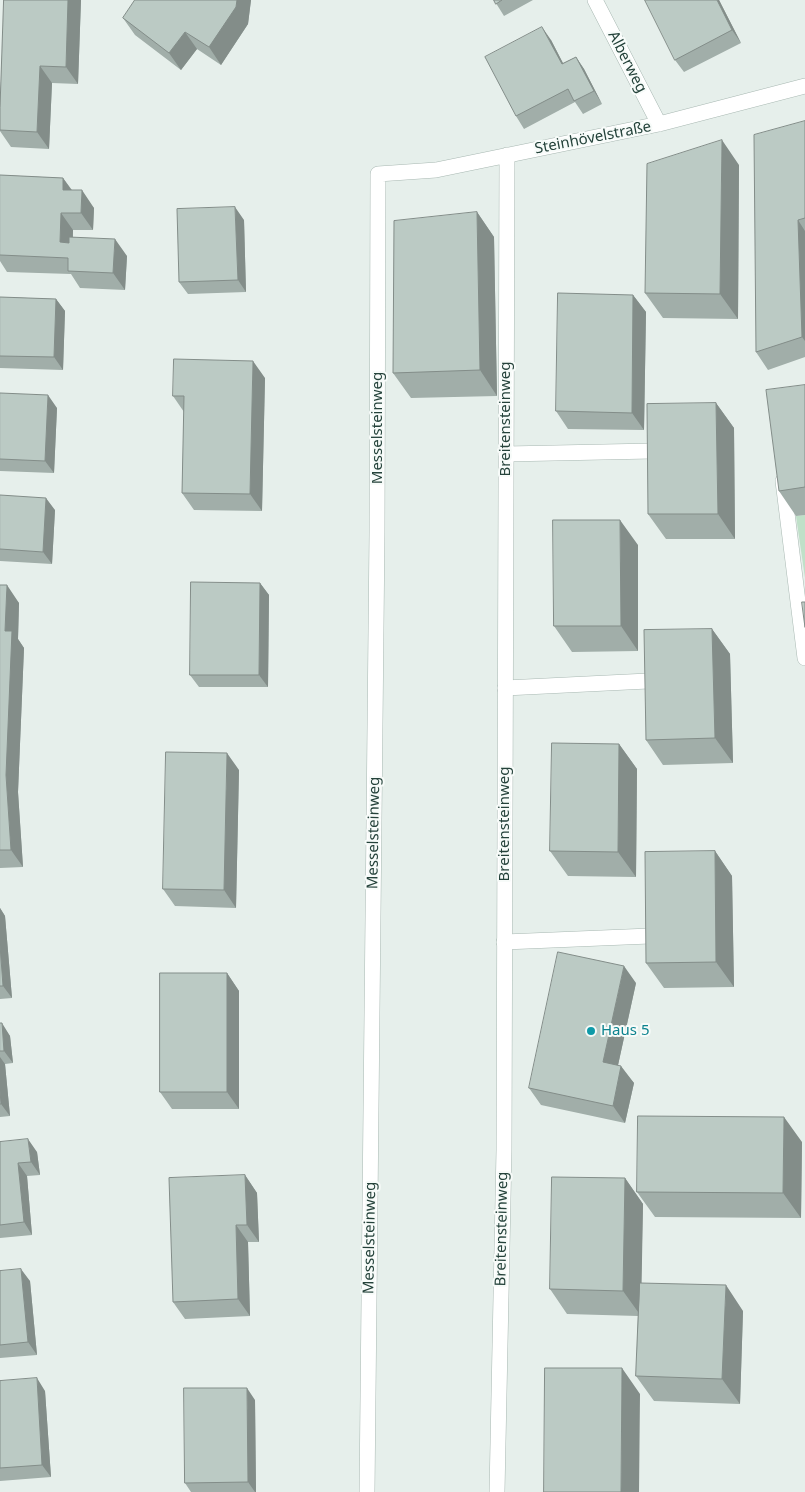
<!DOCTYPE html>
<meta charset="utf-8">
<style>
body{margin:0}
canvas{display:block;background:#e6efeb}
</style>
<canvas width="805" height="1492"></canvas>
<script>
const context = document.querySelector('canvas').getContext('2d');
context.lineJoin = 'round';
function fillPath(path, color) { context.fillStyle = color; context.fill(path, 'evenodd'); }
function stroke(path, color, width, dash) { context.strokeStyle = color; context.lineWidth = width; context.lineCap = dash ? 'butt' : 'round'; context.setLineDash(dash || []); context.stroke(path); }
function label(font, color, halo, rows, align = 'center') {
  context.font = font + ' "Noto Sans",sans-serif'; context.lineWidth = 4; context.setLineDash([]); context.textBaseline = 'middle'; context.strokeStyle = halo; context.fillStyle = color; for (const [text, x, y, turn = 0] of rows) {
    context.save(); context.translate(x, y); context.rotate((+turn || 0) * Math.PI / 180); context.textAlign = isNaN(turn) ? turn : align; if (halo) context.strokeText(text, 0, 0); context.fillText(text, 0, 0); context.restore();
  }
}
const green = new Path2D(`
 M805,515V578L796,516Z`);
const service = new Path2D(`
 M506,454L652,451
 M783,481L805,658
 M505,688L648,681
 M504,942L650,936`);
const minor = new Path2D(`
 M595,0L659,124
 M367,1492L377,533L378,174L436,170L659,124L805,86
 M497,1492L504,1150L507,155`);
const wall = new Path2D(`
 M4,0H81L78,84L52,83L49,149L11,147L0,131V108Z
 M135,0H251L248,24L221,65L197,49L181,70L135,35L123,18Z
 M494,0H533L504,16Z
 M719,0L741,43L684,72L675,60Z
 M551,40L563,63L576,57L584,69L602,104L583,114L575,102L524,129L516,116Z
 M805,121V357L768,370L756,352Z
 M739,165L738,319L663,318L645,293Z
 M0,175L63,178L72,190L94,208L93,230H73V237L127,256L125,290L80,288L71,274L7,272L0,261Z
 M477,212L494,237L497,396L411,398L393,373Z
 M244,220L246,292L188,294L179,282Z
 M633,295L646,312L644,430L568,429L556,411Z
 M0,297L56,299L65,311L63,370L0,368Z
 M265,378L262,511L194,510L182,493L184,412L173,396Z
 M805,385V515L796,516L779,491Z
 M0,393L57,408L54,473L0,471Z
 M716,403L734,428L735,539H666L648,514Z
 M0,495L55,510L52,564L0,561Z
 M638,545V651L572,652L554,626Z
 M260,583L269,595L268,687H199L190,675Z
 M0,585L19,603L18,639L24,648L18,792L23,867L0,868Z
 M712,629L730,654L733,763L663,765L646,740Z
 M619,744L637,769L636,877L568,876L550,851Z
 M239,770L236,908L175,906L163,889Z
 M715,851L732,876L734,987L664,988L646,963Z
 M0,908L5,916L12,998L0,999Z
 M227,973L239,991V1109H172L160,1092Z
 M636,983L618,1065L634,1083L625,1123L541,1105L529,1088Z
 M0,1023L10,1036L13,1063L5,1064L10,1116L0,1117Z
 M0,1142L37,1152L40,1175L27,1176L32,1235L0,1238Z
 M802,1142L801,1218L655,1217L637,1192Z
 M245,1175L257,1193L259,1242H248L250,1316L185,1319L173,1302Z
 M625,1178L643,1204L641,1283L743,1311L740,1404L654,1401L636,1376L638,1316L567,1314L550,1289Z
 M0,1271L30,1281L37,1355L0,1358Z
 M0,1381L45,1391L51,1477L0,1481Z
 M255,1400L256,1492H191L185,1483Z`);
const shadedWall = new Path2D(`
 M68,0H81L78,84L66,67Z
 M237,0H251L248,24L221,65L209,47Z
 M717,0H719L741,43L732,30Z
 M542,27L551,40L570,77L562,64Z
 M185,32L197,49L181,70L169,53Z
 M576,57L584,69L602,104L594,91Z
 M40,66L52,83L49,149L37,132Z
 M722,140L739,165L738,319L720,294Z
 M63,178L75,195L63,190Z
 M82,190L94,208L93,230L81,213Z
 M235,207L244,220L246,292L238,280Z
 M477,212L494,237L497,396L480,370Z
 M61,213L73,230L72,259L60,242Z
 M798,220L805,231V341L802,337Z
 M115,239L127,256L125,290L113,273Z
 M633,295L646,312L644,430L632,413Z
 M56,299L65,311L63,370L54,357Z
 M253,361L265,378L262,511L250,494Z
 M48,395L57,408L54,473L45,461Z
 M716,403L734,428L735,539L718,514Z
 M46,498L55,510L52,564L43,552Z
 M620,520L638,545V651L621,626Z
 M260,583L269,595L268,687L259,675Z
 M7,585L19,603L18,639L24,648L18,792L23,867L11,850L6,775L5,631Z
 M712,629L730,654L733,763L715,738Z
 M619,744L637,769L636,877L618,852Z
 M227,753L239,770L236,908L224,890Z
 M715,851L732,876L734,987L716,962Z
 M0,908L5,916L12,998L3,986L0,945Z
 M624,966L636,983L615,1079L603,1062Z
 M227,973L239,991V1109L227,1092Z
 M2,1023L10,1036L13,1063L4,1051Z
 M0,1057L5,1064L10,1116L1,1104L0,1090Z
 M621,1066L634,1083L625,1123L613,1106Z
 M784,1117L802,1142L801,1218L783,1193Z
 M28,1139L37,1152L40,1175L31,1162Z
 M18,1163L27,1176L32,1235L24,1222Z
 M245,1175L257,1193L259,1242L247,1225Z
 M625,1178L643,1204L641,1316L623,1291Z
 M236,1225L248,1242L250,1316L238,1299Z
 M21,1269L30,1281L37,1355L28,1342Z
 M726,1285L743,1311L740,1404L722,1379Z
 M622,1368L640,1394L639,1492H621Z
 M37,1378L45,1391L51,1477L42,1465Z
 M247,1388L255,1400L256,1492H255L248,1482Z`);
const building = new Path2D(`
 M4,0H68L66,67L40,66L37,132L0,130V108Z
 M135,0H237L236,7L209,47L185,32L169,53L123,18Z
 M494,0H502L496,4Z
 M645,0H717L732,30L675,60Z
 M542,27L562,64L576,57L594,91L574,101L568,89L516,116L485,57Z
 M805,121V218L798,220L802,337L756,352L754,135Z
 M722,140L720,294L645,293L647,164Z
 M0,175L63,178V190H82L81,213H61L60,242L69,243V237L115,239L113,273L68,271V258L0,255Z
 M235,207L238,280L179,282L177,209Z
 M477,212L480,370L393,373L394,221Z
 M558,293L633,295L632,413L556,411Z
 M0,297L56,299L54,357L0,356Z
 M174,359L253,361L250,494L182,493L184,396H173Z
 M805,385V487L779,491L766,390Z
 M0,393L48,395L45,461L0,459Z
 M716,403L718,514H648L647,404Z
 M0,495L46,498L43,552L0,549Z
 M553,520H620L621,626H554Z
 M191,582L260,583L259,675H190Z
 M0,585H7L5,631H12L6,775L11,850H0Z
 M802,602H805V627Z
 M712,629L715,738L646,740L644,630Z
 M552,743L619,744L618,852L550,851Z
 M166,752L227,753L224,890L163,889Z
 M715,851L716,962L646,963L645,852Z
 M0,945L3,986H0Z
 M558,952L624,966L603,1062L621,1066L613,1106L529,1088Z
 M160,973H227V1092H160Z
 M0,1023H2L4,1051H0Z
 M0,1090L1,1104H0Z
 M638,1116L784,1117L783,1193L637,1192Z
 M28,1139L31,1162L18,1163L24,1222L0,1225V1142Z
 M245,1175L247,1225H236L238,1299L173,1302L169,1178Z
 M552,1177L625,1178L623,1291L550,1289Z
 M21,1269L28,1342L0,1345V1271Z
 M640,1283L726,1285L722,1379L636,1376Z
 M545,1368H622L621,1492H544Z
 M37,1378L42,1465L0,1468V1381Z
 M184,1388H247L248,1482L185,1483Z`);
const markers = [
 [591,1031,5,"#0f9aa8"]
];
const streetNames = [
 ["Alberweg",627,62,63],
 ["Steinhövelstraße",593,138,-11],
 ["Breitensteinweg",506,419,-90],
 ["Messelsteinweg",378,428,-90],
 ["Breitensteinweg",505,824,-90],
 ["Messelsteinweg",374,833,-89],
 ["Breitensteinweg",502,1229,-89],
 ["Messelsteinweg",370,1238,-89]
];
const cultureNames = [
 ["Haus 5",601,1031]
];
fillPath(green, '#bfe0c8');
stroke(service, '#a8b8b2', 16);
stroke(minor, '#a8b8b2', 16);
stroke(service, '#fff', 15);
stroke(minor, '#fff', 15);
fillPath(wall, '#a1aea9');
fillPath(shadedWall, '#838d89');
fillPath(building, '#bbcac4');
stroke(building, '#838d89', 1);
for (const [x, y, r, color] of markers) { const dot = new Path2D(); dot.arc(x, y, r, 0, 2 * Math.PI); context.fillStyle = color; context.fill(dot); stroke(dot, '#f7fbf9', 2); }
label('15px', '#24423a', '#f7fbf9', streetNames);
label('15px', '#0d838f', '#f7fbf9', cultureNames, 'left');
</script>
